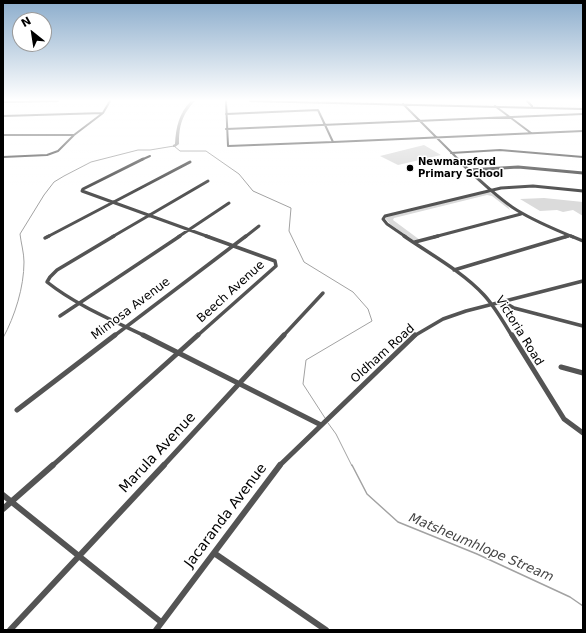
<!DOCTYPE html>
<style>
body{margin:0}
#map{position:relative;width:586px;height:633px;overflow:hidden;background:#fff;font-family:"DejaVu Sans",sans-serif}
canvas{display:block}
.frame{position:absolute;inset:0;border:4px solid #000;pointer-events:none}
.north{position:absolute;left:12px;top:12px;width:40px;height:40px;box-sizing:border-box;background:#fff;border:1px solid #999;border-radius:50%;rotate:330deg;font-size:11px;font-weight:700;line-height:16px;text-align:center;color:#000}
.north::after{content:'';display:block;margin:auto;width:14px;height:18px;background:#000;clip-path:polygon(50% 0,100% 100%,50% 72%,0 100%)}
</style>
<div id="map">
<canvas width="586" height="633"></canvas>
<div class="frame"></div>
<div class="north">N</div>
</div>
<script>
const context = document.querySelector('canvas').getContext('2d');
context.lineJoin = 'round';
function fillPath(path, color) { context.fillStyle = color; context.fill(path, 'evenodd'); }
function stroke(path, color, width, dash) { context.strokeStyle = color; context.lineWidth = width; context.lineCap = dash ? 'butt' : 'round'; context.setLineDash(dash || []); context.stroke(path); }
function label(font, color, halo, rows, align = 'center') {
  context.font = font + ' "DejaVu Sans",sans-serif'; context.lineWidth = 3; context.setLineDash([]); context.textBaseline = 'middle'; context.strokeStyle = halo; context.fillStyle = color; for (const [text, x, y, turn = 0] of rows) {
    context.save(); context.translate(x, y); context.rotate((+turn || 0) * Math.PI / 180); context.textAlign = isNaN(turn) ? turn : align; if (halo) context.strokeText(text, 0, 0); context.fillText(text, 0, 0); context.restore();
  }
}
const green = new Path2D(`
 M424,145L441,155L398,165L380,156Z
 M488,192C495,194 507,203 510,210L492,196L487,195L394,218L393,220L420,240L416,242L390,224L385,218L387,216Z
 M544,198L583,202V216L573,210L563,212L557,210L540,211L520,199Z`);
const streamFar1 = new Path2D(`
 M3,338C15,316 24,287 24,262C24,253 21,243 20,234L44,195L54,182L64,176L91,162L138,150H150L174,146L180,151H206L239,174L253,191L291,208L289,231L304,262L353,292L368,309L372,321L306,360L303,384L325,418
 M328,423L336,434L352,466`);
const stream = new Path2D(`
 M352,465L367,494L398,522L477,554L570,597L583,606`);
const river = new Path2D(`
 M191,101H195C182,115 179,125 179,144L175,147H173V145L175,144C176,127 179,113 191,101Z`);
const streetFar4 = new Path2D(`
 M226,101L228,146L333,142
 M250,101L583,109
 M527,101L532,106
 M3,102L58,101
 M403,104L459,160
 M495,106L531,133
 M226,114L318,110L333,142L583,131
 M3,116L103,113
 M226,129L583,114
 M3,135H74
 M451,153L500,150L583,157
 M3,157L47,155L58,151L74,135L103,113L110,101
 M141,160L150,156`);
const streetFar3 = new Path2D(`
 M143,159L83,189L82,191L209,237
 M457,159C475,176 492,193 512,207C531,220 552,228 573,237
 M469,170L518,167L583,173
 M47,237L190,162
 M112,237L208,181
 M178,237L229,203
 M245,237L259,226
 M406,237L387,224L383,219L385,216L501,188L533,186L583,191
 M434,237L521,214
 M565,237L568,236`);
const streetFar2 = new Path2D(`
 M114,236L57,270L50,277L47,282C76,305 112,320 145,336
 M404,236C430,254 463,272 484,295C495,307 504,323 512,336
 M571,236L583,241
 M45,238L49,236
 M415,242L438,236
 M454,270L568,236
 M502,301L514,308L583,326
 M60,316L180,236
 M114,336L246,236
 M197,336L276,266L275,261L206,236
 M283,336L323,293
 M414,336L443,319L466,311L583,281`);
const streetFar1 = new Path2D(`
 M143,335L321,425
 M512,335L564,419L583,433
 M561,367L583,373
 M17,410L115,335
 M52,466L198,335
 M163,466L284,335
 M279,466L415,335`);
const street = new Path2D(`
 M3,495L161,622
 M3,509L53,465
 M214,553L326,630
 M10,630L164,465
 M156,630L280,465`);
const secondary = new Path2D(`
 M580,101H583V103Z`);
const markers = [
 [410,168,4,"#000"]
];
const farPoinames = [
 ["Newmansford",418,162],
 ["Primary School",418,174]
];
const streetNames = [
 ["Beech Avenue",231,292,-42],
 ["Mimosa Avenue",131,309,-37],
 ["Victoria Road",519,331,58],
 ["Oldham Road",383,354,-42]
];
const waterNames = [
 ["Matsheumhlope Stream",481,548,23]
];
const nearStreetnames = [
 ["Marula Avenue",158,453,-47],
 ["Jacaranda Avenue",226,516,-53]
];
fillPath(green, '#dbdbdb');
stroke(streamFar1, '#a2a2a2', 1);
stroke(stream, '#a2a2a2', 1.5);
fillPath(river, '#a2a2a2');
stroke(streetFar4, '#545454', 2);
stroke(streetFar3, '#545454', 3);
stroke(streetFar2, '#545454', 3.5);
stroke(streetFar1, '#545454', 5);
stroke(street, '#545454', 6);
fillPath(secondary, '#212121');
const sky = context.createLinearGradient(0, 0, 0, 189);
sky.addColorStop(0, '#8cadcc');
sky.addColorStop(0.53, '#fff');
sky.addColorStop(1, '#ffffff00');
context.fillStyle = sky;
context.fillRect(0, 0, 586, 189);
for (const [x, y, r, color] of markers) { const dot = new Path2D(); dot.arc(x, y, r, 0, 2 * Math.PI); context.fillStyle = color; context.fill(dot); stroke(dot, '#fff', 1.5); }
label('bold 10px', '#000', '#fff', farPoinames, 'left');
label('12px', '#000', '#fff', streetNames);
label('italic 13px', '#434343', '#fff', waterNames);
label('14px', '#000', '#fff', nearStreetnames);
</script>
